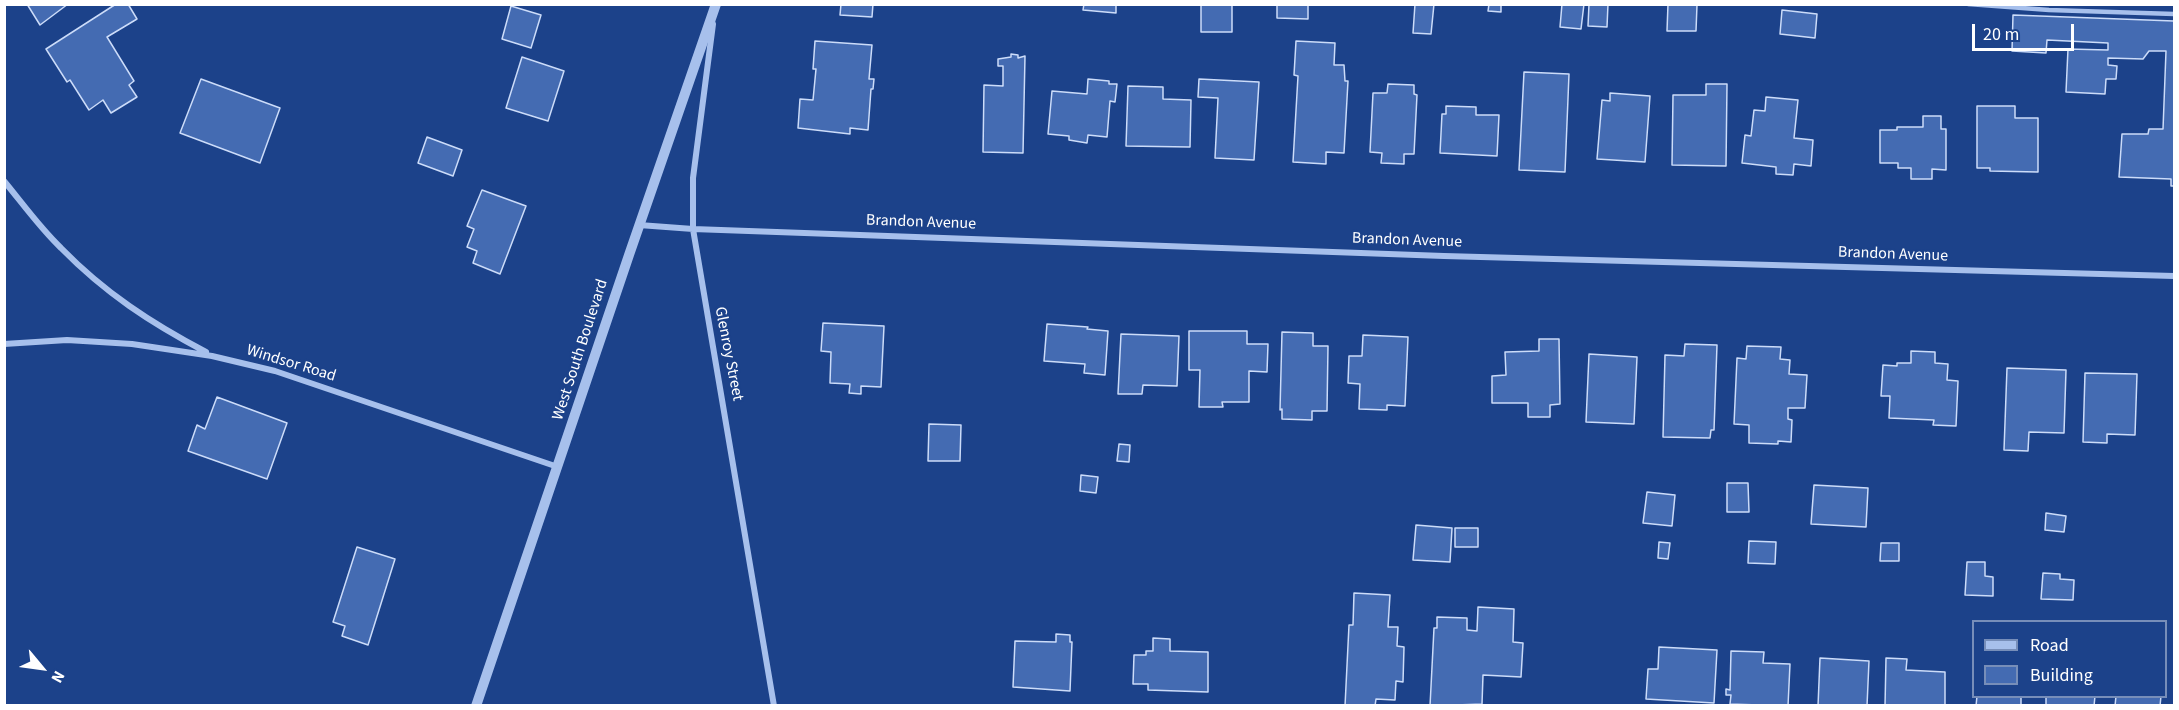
<!DOCTYPE html>
<style>
body{margin:0}
#map{position:relative;width:2179px;height:710px;overflow:hidden;background:#1c428a;font-family:"Source Sans 3",sans-serif}
canvas{display:block}
.frame{position:absolute;inset:0;border:6px solid #fff;pointer-events:none}
.legend{position:absolute;left:1972px;top:620px;width:195px;height:78px;box-sizing:border-box;background:#1c428a;border:2px solid #778eb9;margin:0;padding:8px 10px;list-style:none;font-size:18px;color:#fff}
.legend li{display:flex;align-items:center;gap:12px;height:30px}
.legend b{width:30px;border:2px solid #778eb9}
.north{position:absolute;left:12px;top:638px;width:60px;height:60px;-webkit-text-stroke:4px #1c428a;paint-order:stroke;rotate:119deg;font-size:16px;font-weight:700;line-height:24px;text-align:center;color:#fff}
.north::after{content:'';display:block;margin:auto;width:21px;height:27px;background:#fff;clip-path:polygon(50% 0,100% 100%,50% 72%,0 100%)}
.scale{position:absolute;left:1972px;top:24px;width:102px;height:27px;box-sizing:border-box;border:3px solid #fff;border-top:0;padding-left:8px;font-size:18px;line-height:21px;white-space:nowrap;color:#fff;-webkit-text-stroke:4px #1c428a;paint-order:stroke}
</style>
<div id="map">
<canvas width="2179" height="710"></canvas>
<div class="frame"></div>
<ul class="legend">
<li><b style="height:8px;background:#a7c0ec"></b>Road</li>
<li><b style="height:16px;background:#446bb2"></b>Building</li>
</ul>
<div class="north">N</div>
<div class="scale">20 m</div>
</div>
<script>
const context = document.querySelector('canvas').getContext('2d');
context.lineJoin = 'round';
function fillPath(path, color) { context.fillStyle = color; context.fill(path, 'evenodd'); }
function stroke(path, color, width, dash) { context.strokeStyle = color; context.lineWidth = width; context.lineCap = dash ? 'butt' : 'round'; context.setLineDash(dash || []); context.stroke(path); }
function label(font, color, halo, rows, align = 'center') {
  context.font = font + ' "Source Sans 3",sans-serif'; context.lineWidth = 4.5; context.setLineDash([]); context.textBaseline = 'middle'; context.strokeStyle = halo; context.fillStyle = color; for (const [text, x, y, turn = 0] of rows) {
    context.save(); context.translate(x, y); context.rotate((+turn || 0) * Math.PI / 180); context.textAlign = isNaN(turn) ? turn : align; if (halo) context.strokeText(text, 0, 0); context.fillText(text, 0, 0); context.restore();
  }
}
const building = new Path2D(`
 M27,4H68L40,25Z
 M116,4H128L137,19L107,37L134,81L129,85L137,97L111,113L103,100L89,110L70,80L67,82L46,49Z
 M841,4H873L872,17L840,15Z
 M1084,4H1116V13L1083,10Z
 M1201,4H1232V32H1201Z
 M1277,4H1308V19L1277,18Z
 M1415,4H1434L1431,34L1413,33Z
 M1489,4H1501V12L1488,11Z
 M1562,4H1584L1581,29L1560,27Z
 M1589,4H1608L1607,27L1588,26Z
 M1668,4L1697,5L1696,31H1667Z
 M511,6L541,15L531,48L502,39Z
 M1782,10L1817,14L1815,38L1780,34Z
 M2013,15L2174,21V186H2171V179L2119,177L2122,134H2148L2149,129H2163L2166,51H2149L2143,59L2108,58V65L2117,66L2116,79H2106L2105,94L2066,92L2068,49L2108,50V43L2047,40L2046,53L2012,51Z
 M815,41L872,45L869,79H874L873,89H871L868,130L850,128V134L798,128L800,99L813,100L816,69H813Z
 M1296,41L1335,43L1334,65H1344L1345,81H1348L1344,153L1326,152V164L1293,162L1298,76L1294,75Z
 M1011,54L1018,55V58L1025,56L1023,153L983,152L984,85L1003,86V66H998V59L1011,57Z
 M522,57L564,71L548,121L506,108Z
 M1524,72L1569,74L1565,172L1519,170Z
 M201,79L280,108L260,163L180,133Z
 M1088,79L1109,81V84H1117L1115,102L1110,101L1107,137L1088,135L1087,143L1069,140V136L1048,134L1052,91L1087,94Z
 M1199,79L1259,82L1254,160L1215,158L1218,98L1198,97Z
 M1388,84L1414,85V94L1417,95L1414,154H1404V164L1381,163L1382,153L1370,152L1373,93H1387Z
 M1706,84H1727L1726,166L1672,165L1673,95H1706Z
 M1128,86L1163,87V99L1191,100L1190,147L1126,146Z
 M1610,93L1650,96L1645,162L1597,159L1602,100L1610,101Z
 M1766,97L1798,100L1794,138L1813,140L1811,166L1794,164L1793,175L1776,174V167L1742,163L1745,135L1751,136L1754,110L1765,111Z
 M1446,106L1476,107V115H1499L1497,156L1440,153L1442,114H1446Z
 M1977,106H2015V118H2038V172L1990,171V168H1977Z
 M1923,116H1941V129H1946V170L1932,169V179H1911V168H1898V163H1880V130H1897V127H1923Z
 M427,137L462,150L453,176L418,163Z
 M482,190L526,206L500,274L473,263L477,251L467,247L474,229L467,226Z
 M823,323L884,326L881,387L861,386V394L849,393L850,384L830,383L831,352L821,351Z
 M1047,324L1088,327L1087,329L1108,331L1105,375L1084,373L1085,364L1044,361Z
 M1189,331H1247V344H1268L1267,372L1249,371V402H1222L1223,407H1199L1200,370H1189Z
 M1282,332L1313,333V346H1328L1327,411H1312V420L1282,419V409L1280,410Z
 M1121,334L1179,336L1177,386L1143,385L1142,394H1118Z
 M1363,335L1408,337L1405,406L1387,405V410L1359,409L1360,384L1348,383L1349,356H1362Z
 M1539,339H1559L1560,404L1550,405V417H1528V403H1492V376L1506,375L1505,352L1539,351Z
 M1685,344L1717,345L1714,430H1711L1710,438L1663,437L1665,355L1684,356Z
 M1747,346L1781,347L1780,359L1790,360L1789,374L1807,375L1805,408H1788V419L1792,420L1791,442L1778,441V444L1749,443V425L1734,424L1737,358L1746,359Z
 M1911,351L1935,352V363L1948,364L1947,380L1958,381L1956,426L1933,425L1934,420L1889,418L1890,396H1881L1883,365L1897,366V363H1911Z
 M1589,354L1637,357L1634,424L1586,422Z
 M2007,368L2066,370L2064,433L2029,432L2028,451L2004,450Z
 M2085,373L2137,374L2135,435L2107,434V443L2083,442Z
 M217,397L287,423L267,479L188,451L197,425L205,429Z
 M929,424L961,425L960,461H928Z
 M1119,444L1130,445L1129,462L1117,461Z
 M1081,475L1098,477L1096,493L1080,491Z
 M1727,483H1748L1749,512H1727Z
 M1814,485L1868,488L1866,527L1811,524Z
 M1647,492L1675,495L1672,526L1643,523Z
 M2046,513L2066,516L2064,532L2045,530Z
 M1416,525L1452,528L1450,562L1413,560Z
 M1455,528H1478V547H1455Z
 M1749,541L1776,542L1775,564L1748,563Z
 M1659,542L1670,543L1668,559L1658,558Z
 M1881,543H1899V561H1880Z
 M357,547L395,559L368,645L342,636L345,626L333,622Z
 M1967,562H1985V576L1993,577V596L1965,595Z
 M2043,573L2060,574V579L2074,580L2073,600L2041,599Z
 M1354,593L1390,595L1388,627H1398L1397,646L1404,647L1403,682L1396,681L1395,700L1376,699L1375,706H1345L1349,625H1353Z
 M1478,607L1514,609L1513,642L1523,643L1521,677L1483,675L1482,704L1430,706L1434,628H1437V617L1467,618V630L1477,631Z
 M1056,634L1070,635V642H1072L1070,691L1013,687L1015,641L1056,642Z
 M1153,638L1170,639V651L1208,652V692L1148,690V684H1133L1134,655H1146V651H1153Z
 M1659,647L1717,650L1714,703L1646,699L1648,669H1658Z
 M1731,651L1764,652L1763,663L1790,664L1788,706L1730,704L1731,695H1726V689L1730,690Z
 M1820,658L1869,661L1867,706H1818Z
 M1886,658L1907,659L1906,670L1945,672V706H1885Z
 M1977,696H2021V706H1976Z
 M2046,696H2095L2094,706H2046Z
 M2116,696H2161L2160,706H2115Z`);
const service = new Path2D(`
 M1968,4L2049,10L2174,14`);
const minor = new Path2D(`
 M713,24L693,178V229L774,706
 M4,181C23,204 40,228 61,248C105,293 151,323 206,352
 M639,225L693,229L1444,256L2174,276
 M4,344L67,340L132,344L212,356L275,371L558,467`);
const tertiary = new Path2D(`
 M476,706L629,255L716,4`);
const streetNames = [
 ["Brandon Avenue",921,223,2],
 ["Brandon Avenue",1407,241,2],
 ["Brandon Avenue",1893,255,2],
 ["West South Boulevard",581,350,-72],
 ["Glenroy Street",728,354,79],
 ["Windsor Road",291,364,17]
];
fillPath(building, '#446bb2');
stroke(building, '#ccdcf9', 1.5);
stroke(service, '#a7c0ec', 4.5);
stroke(minor, '#a7c0ec', 6);
stroke(tertiary, '#a7c0ec', 10);
label('16px', '#fff', '#1c428a', streetNames);
</script>
